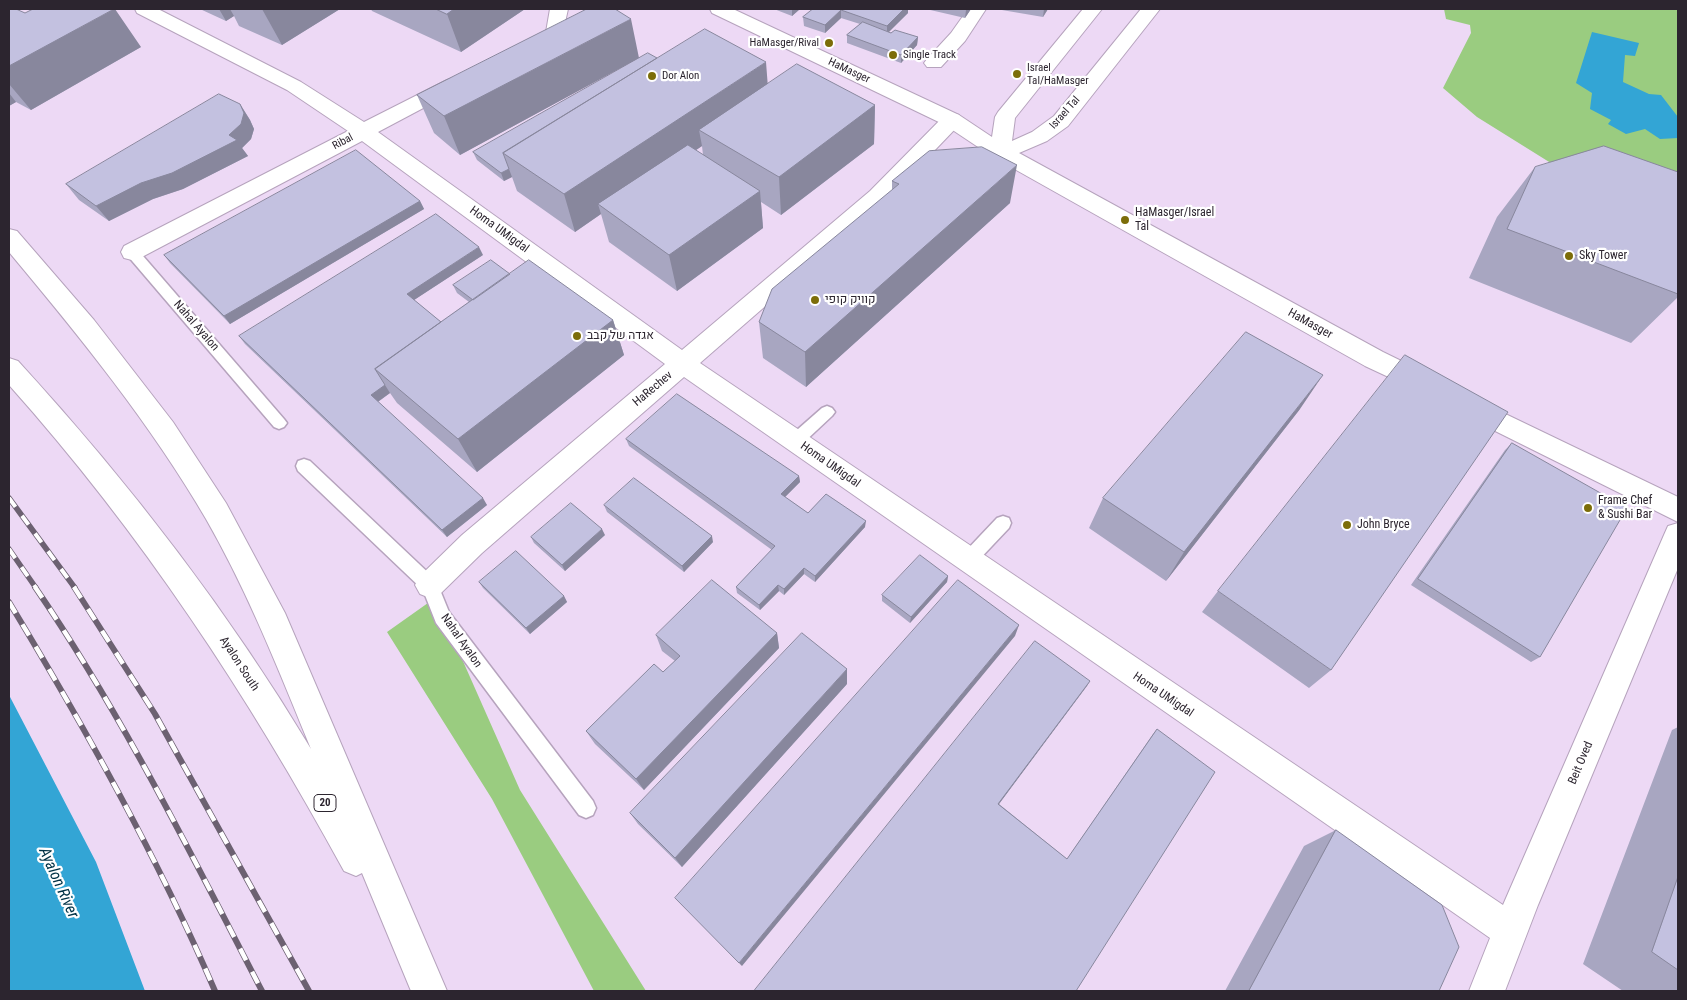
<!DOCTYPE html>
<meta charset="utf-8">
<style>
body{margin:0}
#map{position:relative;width:1687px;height:1000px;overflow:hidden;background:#edd9f5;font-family:"Roboto Condensed",sans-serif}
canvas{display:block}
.frame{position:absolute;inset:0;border:10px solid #2c252f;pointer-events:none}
</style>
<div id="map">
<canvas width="1687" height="1000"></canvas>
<div class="frame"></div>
</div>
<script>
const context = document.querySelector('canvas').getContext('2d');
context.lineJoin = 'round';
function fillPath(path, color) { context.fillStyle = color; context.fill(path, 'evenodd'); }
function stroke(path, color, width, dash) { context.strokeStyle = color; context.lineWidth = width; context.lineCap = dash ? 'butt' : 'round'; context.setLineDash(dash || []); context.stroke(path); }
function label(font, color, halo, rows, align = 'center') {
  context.font = font + ' "Roboto Condensed",Heebo,sans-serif'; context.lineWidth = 4.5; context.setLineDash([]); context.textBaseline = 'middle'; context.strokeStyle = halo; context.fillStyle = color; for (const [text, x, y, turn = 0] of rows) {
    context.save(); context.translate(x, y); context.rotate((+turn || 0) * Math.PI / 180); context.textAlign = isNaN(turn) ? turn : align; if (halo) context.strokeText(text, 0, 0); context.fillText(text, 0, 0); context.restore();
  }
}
const green = new Path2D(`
 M1444,9H1678V190L1562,170L1477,117L1443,88L1471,33L1470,25L1446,19Z
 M435,598L520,790L646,991H594L492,799L387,632Z`);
const water = new Path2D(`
 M1592,32L1639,43L1635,56L1625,55L1623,82L1649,94L1661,95L1678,117V138L1660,139L1645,129L1626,134L1608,124L1611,120L1590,109L1592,93L1576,83Z
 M9,695L96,862L145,991H9Z`);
const lane = new Path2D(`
 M132,247L137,249L284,419L287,423L284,427L279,429L274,427L127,255L125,252Z
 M827,406L832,408L835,412L832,416L801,445L795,447L789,445L787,441L789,437L822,408Z
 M304,459L310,461L436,580L449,612L593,801L596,808L593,815L586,818L579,815L436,623L423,590L298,471L296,466L298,461Z
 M1003,516L1009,518L1011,523L1009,528L974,565L968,567L962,565L960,560L962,555L997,518Z`);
const street = new Path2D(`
 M135,9H158L301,82L364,122L447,80L454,78L461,80L464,84L461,88L378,132L682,350L870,191L945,115L952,113L959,115L962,120L959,125L886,201L700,363L1503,905L1664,535L1668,526L1678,523V568L1538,905L1505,991H1469L1490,938L684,377L482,553L440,594L430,598L420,594L415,585L420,576L462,535L665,364L362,141L140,258L132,260L124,258L121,252L124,246L348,131L287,90L137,13Z
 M550,9H568L562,36H548L546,32Z
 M968,9H986L965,41L941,67H927L924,63L927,59L951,33Z`);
const secondary = new Path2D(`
 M710,9H733L959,115L992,137L995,117L998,112L1083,9H1102L1015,118L1012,141L1032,132L1054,116L1141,9H1160L1068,126L1047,141L1019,153L1383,352L1436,378L1440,385L1436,392L1427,395L1365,366L993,157L945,125L712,13Z
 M1468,396L1678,497V522L1459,413L1455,406L1459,399Z`);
const highway = new Path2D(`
 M9,229L17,231L94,320L173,422L226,503L285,613L447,991H411L362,873L356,876L344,871C248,695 142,534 9,385V358L18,361C128,481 227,609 311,749C279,671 248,592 206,519C150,423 80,337 9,252Z`);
const railFar1 = new Path2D(`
 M9,498L75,588
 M9,549L36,588`);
const rail = new Path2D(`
 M35,587C122,714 191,854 262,991
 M74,587L155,714L309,991
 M9,602C85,728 157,856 215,991`);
const wall = new Path2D(`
 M9,9L25,13L141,47L31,110L16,102L9,106Z
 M200,9H340L282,45L239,26L234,16L226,21Z
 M371,9H525L461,52L372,11Z
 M774,9H800L792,16Z
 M813,9L908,13L888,32L891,33L918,37L917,45L901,63L847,43V35L860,24L841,18L825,33L804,26L803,17Z
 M926,9H971L965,18Z
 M996,9H1048L1043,17Z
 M639,58L460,155L434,133L417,95Z
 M767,83L875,105L874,144L781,215L761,202L763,228L677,291L609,242L601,214L575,232L517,191L512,177L504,181L477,160L473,152ZM702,146L703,155L696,150Z
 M240,104L250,120L254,129L251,139L242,148L248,156L183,189L153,199L109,221L79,200L66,184Z
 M1535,167L1678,172V297L1631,343L1469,278L1497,217Z
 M892,181L1010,203L806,387L763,358L759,322L892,190Z
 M420,201L424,209L230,324L170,263L164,255Z
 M483,255L414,300L441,322L469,302L457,293L453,285L510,274L613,320L624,355L477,472L397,403L390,393L378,402L487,505L447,537L245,344L239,336Z
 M1300,409L1166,581L1089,528L1103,498Z
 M626,439L799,476L800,482L785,497L808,513L865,527L815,582L804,574L784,595L779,591L760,610L737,593L736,587L772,550L629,446Z
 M1512,443L1540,657L1531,662L1411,585L1505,450Z
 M604,505L713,542L684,572L607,512Z
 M605,535L565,571L534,543L531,537Z
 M948,576L947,582L910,623L882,601V595Z
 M479,582L564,596L567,602L530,634L483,588Z
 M1218,591L1331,670L1309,688L1202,612Z
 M777,633L779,648L644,790L595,744L586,731L663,672L675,661L662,651L656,635Z
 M1090,681L999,804L1067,859L1153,734L1157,729L1076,991H754Z
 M847,684L682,867L638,824L630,813Z
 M1678,727V991H1623L1583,964L1672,730Z
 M1336,830L1439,991H1225L1304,846Z`);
const shadedWall = new Path2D(`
 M114,9H115L141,47L31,110L9,84V66Z
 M219,9H230L234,16L226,21Z
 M262,9H340L282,45Z
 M454,9H525L461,52L447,14Z
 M792,9H800L792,16Z
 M904,9H908V13L887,34V26Z
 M967,9H971L965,18L966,10Z
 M1044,9H1048L1043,17Z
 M841,10V18L825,33V25Z
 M631,19L639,58L460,155L444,116Z
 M918,37L917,45L901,63V55Z
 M766,62L769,101L699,130L702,146L607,210L598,204L601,214L575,232L564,194Z
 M9,93L16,102L9,106Z
 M240,104L250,120L254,129L251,139L242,148L248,156L183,189L153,199L109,221L96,206L229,135Z
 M875,105L874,144L781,215L779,177Z
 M1017,165L1010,203L806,387L805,352Z
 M509,169L512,177L504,181L501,173Z
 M760,191L763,228L677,291L669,255Z
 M420,201L424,209L230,324L224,316Z
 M479,247L483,255L411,302L407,294Z
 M613,320L624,355L477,472L458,439Z
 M1323,375L1300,409L1166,581L1184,552Z
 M385,385L390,393L376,403L371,395Z
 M799,476L800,482L781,501V494Z
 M483,498L487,505L447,537L442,530Z
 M866,521L865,527L815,582V576Z
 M602,529L605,535L565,571L562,565Z
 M712,536L713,542L684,572L682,566Z
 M804,568V574L784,595V589Z
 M948,576L947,582L910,623L911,617Z
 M778,585L779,591L760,610L759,605Z
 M564,596L567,602L530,634L526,628Z
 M1019,625L1015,636L742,966L739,963Z
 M777,633L779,648L644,790L636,779Z
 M847,669V684L682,867L675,858Z
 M1090,681L1087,686L996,808L998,804Z`);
const building = new Path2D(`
 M9,9H16L25,13L33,9H114L9,66Z
 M436,9H454L447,14Z
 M587,9H615L631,19L444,116L417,95Z
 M813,9H904L887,26L841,10L825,25L803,17Z
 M863,22L891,33L895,30L918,37L901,55L847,35Z
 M705,29L766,62L564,194L503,153Z
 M648,53L657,58L503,153L509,169L501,173L473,152Z
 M797,64L875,105L779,177L699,130Z
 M219,94L240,104L244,113L241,124L229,135L237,140L172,173L141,183L96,206L66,184Z
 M688,145L760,191L669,255L598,204Z
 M1604,146L1678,172V294L1507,229L1535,167Z
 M982,147L1017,165L805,352L759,322L772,289L899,184L892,181L929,151Z
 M356,150L420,201L224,316L164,255Z
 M436,214L479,247L407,294L441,322L375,369L385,385L371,395L483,498L442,530L239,336Z
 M491,260L510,274L473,300L453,285Z
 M529,260L613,320L458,439L375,369Z
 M1246,332L1323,375L1184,552L1103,498Z
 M1405,355L1508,412L1331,670L1218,591Z
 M677,394L799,476L781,494L808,513L826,494L866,521L815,576L804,568L784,589L778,585L759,605L736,587L775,546L626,439Z
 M1512,443L1627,508L1540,657L1418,579Z
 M634,478L712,536L682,566L604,505Z
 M571,503L602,529L562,565L531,537Z
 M516,551L564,596L526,628L479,582Z
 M920,555L948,576L911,617L882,595Z
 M712,580L777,633L636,779L586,731L654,664L663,672L680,656L656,635Z
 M958,580L1019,625L739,963L675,898Z
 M802,633L847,669L675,858L630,813Z
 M1035,641L1090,681L998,804L1067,859L1157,729L1215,772L1076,991H754Z
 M1336,830L1442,905L1459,947L1439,991H1249Z
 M1678,877V970L1652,952Z`);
const markers = [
 [829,43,5,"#7c6d09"],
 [893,55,5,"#7c6d09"],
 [1017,74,5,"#7c6d09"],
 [652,76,5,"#7c6d09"],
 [1125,220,5,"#7c6d09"],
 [1569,256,5,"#7c6d09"],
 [815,300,5,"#7c6d09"],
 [577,336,5,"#7c6d09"],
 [1588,508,5,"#7c6d09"],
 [1347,525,5,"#7c6d09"]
];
const farPoinames = [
 ["HaMasger/Rival",819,43,"right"],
 ["Single Track",903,55],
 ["Israel",1027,68],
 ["Tal/HaMasger",1027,81],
 ["Dor Alon",662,76]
];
const farStreetnames = [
 ["HaMasger",849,71,25],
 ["Israel Tal",1065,113,-48],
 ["Ribal",343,142,-28]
];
const shields = [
 [325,803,22]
];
const shieldNames = [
 ["20",325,803]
];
const poiNames = [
 ["HaMasger/Israel",1135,213],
 ["Tal",1135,227],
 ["Sky Tower",1579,256],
 ["קוויק קופי",825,300],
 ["אגדה של קבב",587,336],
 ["Frame Chef",1598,501],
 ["& Sushi Bar",1598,515],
 ["John Bryce",1357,525]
];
const streetNames = [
 ["Homa UMigdal",499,230,36],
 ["HaMasger",1310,324,29],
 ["Nahal Ayalon",196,326,49],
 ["HaRechev",653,389,-40],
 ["Homa UMigdal",830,465,35],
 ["Nahal Ayalon",461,641,55],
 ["Ayalon South",239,664,57],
 ["Homa UMigdal",1163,695,34],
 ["Beit Oved",1581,763,-67]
];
const nearWaternames = [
 ["Ayalon River",58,883,66]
];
fillPath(green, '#9acc80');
fillPath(water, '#33a5d5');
stroke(lane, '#b6a3bd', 3);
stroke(street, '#b6a3bd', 2);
stroke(secondary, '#b6a3bd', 2);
stroke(highway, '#b6a3bd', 2);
fillPath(lane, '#fff');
fillPath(street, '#fff');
fillPath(secondary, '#fff');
fillPath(highway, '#fff');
stroke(railFar1, '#6c6171', 5.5);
stroke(rail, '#6c6171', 6);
stroke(railFar1, '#fff', 4, [11]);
stroke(rail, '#fff', 4.5, [13]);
fillPath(wall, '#a8a6c1');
fillPath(shadedWall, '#88879d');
fillPath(building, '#c3c1e0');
stroke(building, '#88879d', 1);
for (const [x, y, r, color] of markers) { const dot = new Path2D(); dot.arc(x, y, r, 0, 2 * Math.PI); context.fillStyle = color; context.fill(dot); stroke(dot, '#fff', 2); }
label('11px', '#2c252f', '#fff', farPoinames, 'left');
label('11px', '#2c252f', '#fff', farStreetnames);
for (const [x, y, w] of shields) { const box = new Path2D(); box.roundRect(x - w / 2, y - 8.5, w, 17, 4); context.fillStyle = '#fff'; context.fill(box); stroke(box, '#2c252f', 1); }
label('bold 11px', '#2c252f', null, shieldNames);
label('12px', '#2c252f', '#fff', poiNames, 'left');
label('12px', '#2c252f', '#fff', streetNames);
label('italic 16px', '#003246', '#fff', nearWaternames);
</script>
